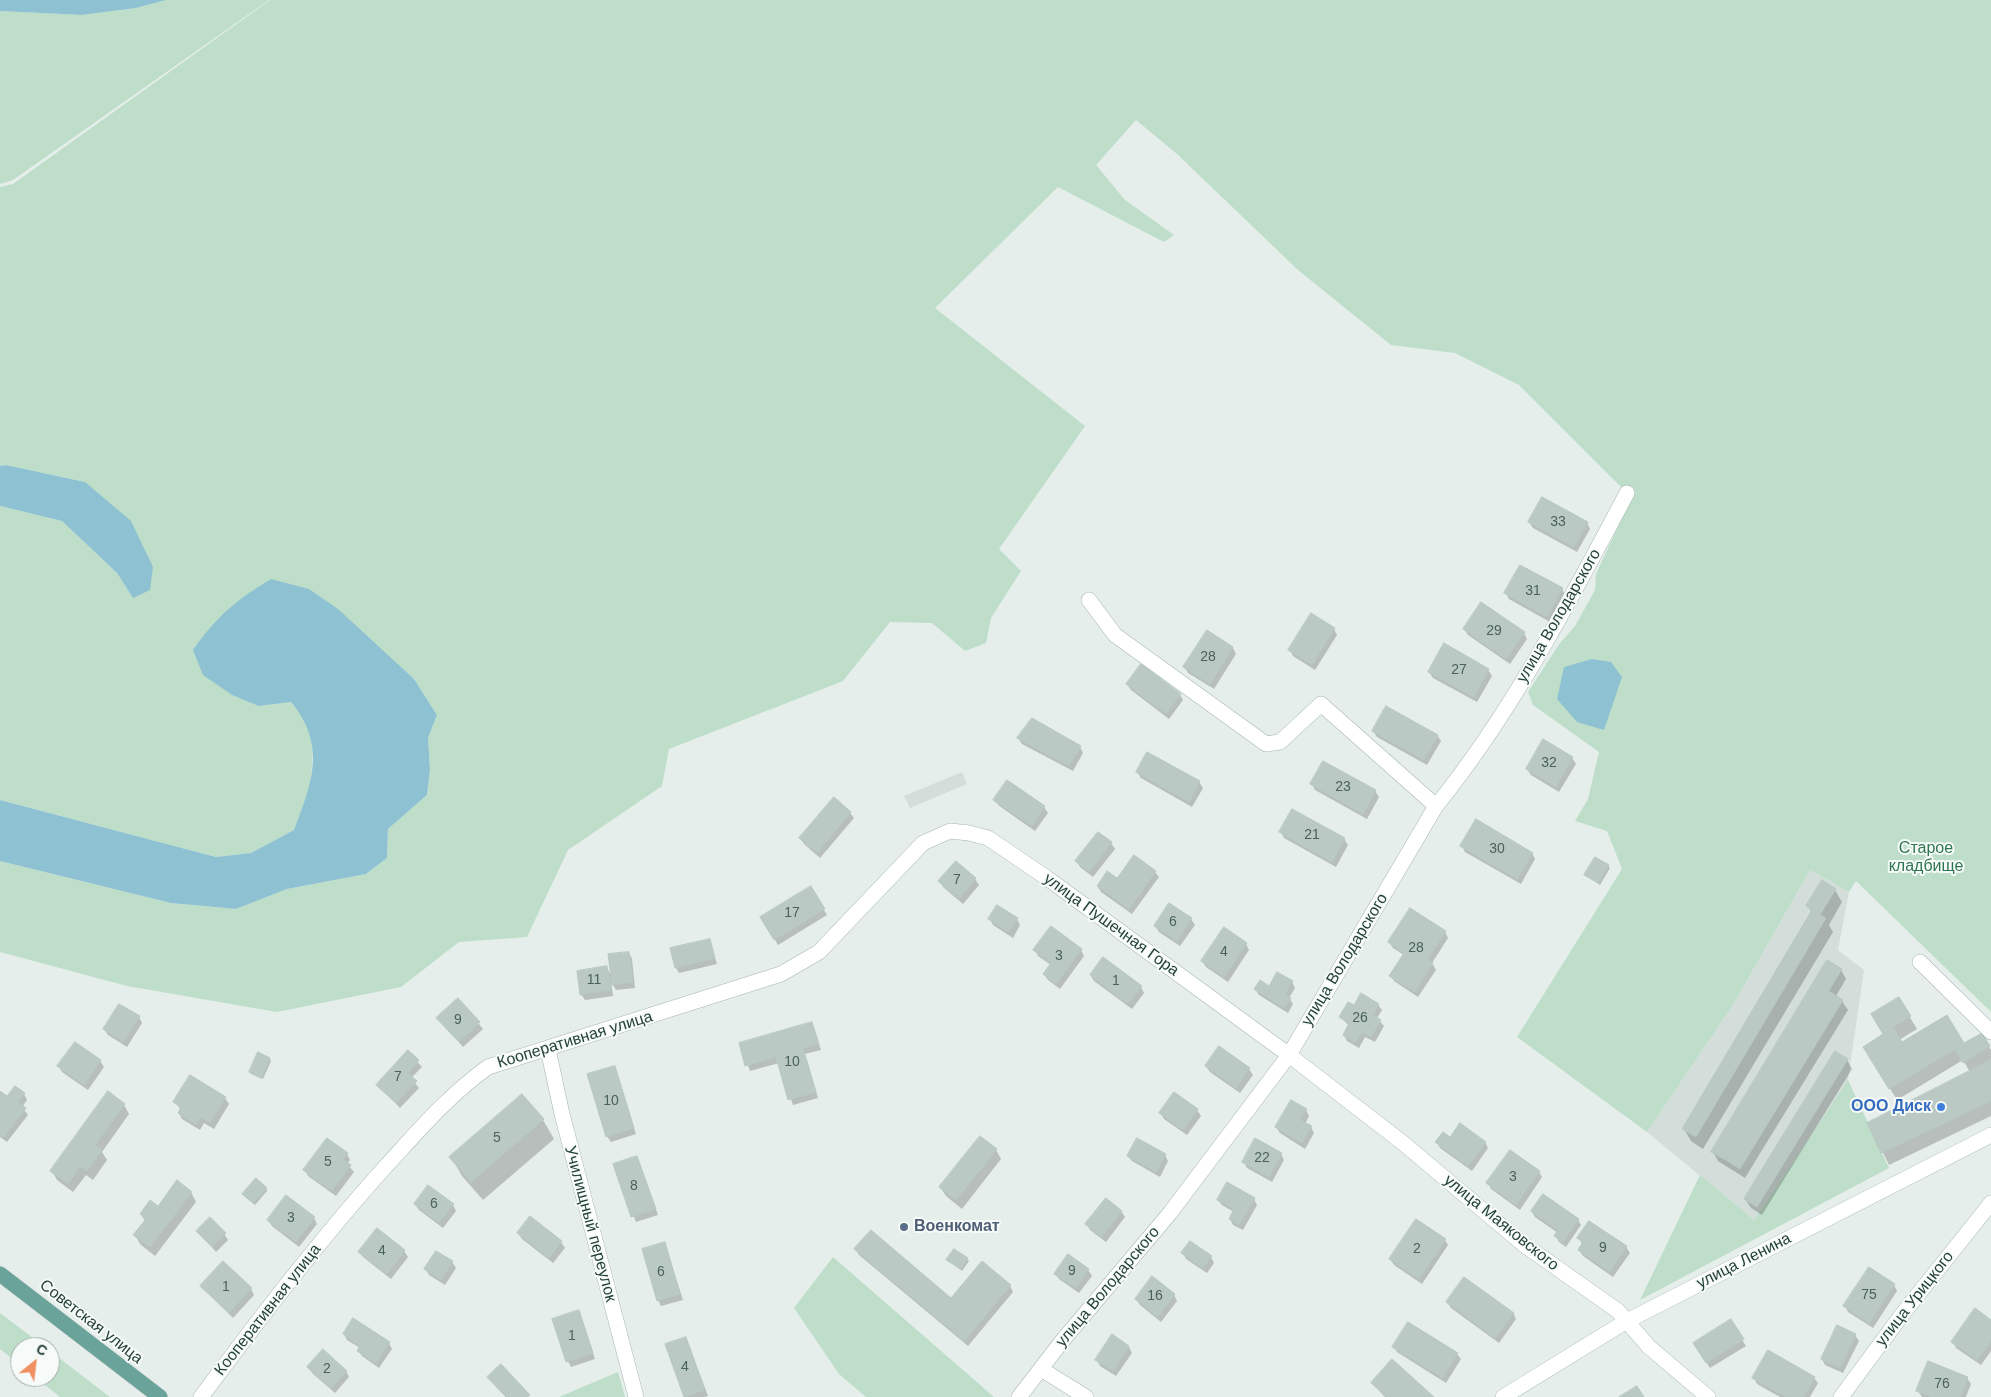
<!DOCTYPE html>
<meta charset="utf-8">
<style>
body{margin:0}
#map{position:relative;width:1991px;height:1397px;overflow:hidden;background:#e5eeeb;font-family:Arial,sans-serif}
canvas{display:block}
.north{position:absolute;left:10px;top:1337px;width:50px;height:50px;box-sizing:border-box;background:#f6faf8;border:1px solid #a2b0ac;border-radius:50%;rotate:29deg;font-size:14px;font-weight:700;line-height:20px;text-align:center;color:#24403a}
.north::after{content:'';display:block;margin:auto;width:18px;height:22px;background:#f08f60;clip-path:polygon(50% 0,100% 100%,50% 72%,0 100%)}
</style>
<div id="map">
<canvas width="1991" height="1397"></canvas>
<div class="north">С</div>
</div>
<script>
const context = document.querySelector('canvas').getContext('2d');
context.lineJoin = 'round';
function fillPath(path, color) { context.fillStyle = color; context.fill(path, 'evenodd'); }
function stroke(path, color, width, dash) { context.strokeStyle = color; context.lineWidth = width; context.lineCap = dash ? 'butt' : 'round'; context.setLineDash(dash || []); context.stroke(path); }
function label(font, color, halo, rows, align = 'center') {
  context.font = font + ' Arial,sans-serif'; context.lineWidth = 4; context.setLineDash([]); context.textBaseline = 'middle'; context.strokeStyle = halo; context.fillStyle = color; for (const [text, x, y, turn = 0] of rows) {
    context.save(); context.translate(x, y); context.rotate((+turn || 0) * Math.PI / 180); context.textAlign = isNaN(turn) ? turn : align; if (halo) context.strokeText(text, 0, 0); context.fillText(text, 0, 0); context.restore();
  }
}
const built = new Path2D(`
 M962,772L967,784L910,808L904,796Z
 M1810,870L1849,892L1838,950L1864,970L1848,1080L1754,1220L1647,1132L1733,1005Z`);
const green = new Path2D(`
 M166,0H269L13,180L0,184V11L82,15L136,8Z
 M270,0H1991V1012L1856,881L1849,892L1810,870L1733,1005L1647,1132L1517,1037L1622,869L1607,831L1575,821L1588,799L1599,752L1533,705L1528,692L1560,643L1575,626L1595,590L1596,574L1630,501L1627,493L1519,385L1455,353L1391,345L1298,270L1177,154L1136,120L1096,165L1125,200L1174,235L1164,242L1058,187L935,308L1085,426L999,549L1021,571L991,618L986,643L965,651L932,623L890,622L843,681L669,749L662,786L568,850L527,937L459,942L401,987L277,1012L127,986L0,952V861L171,903L236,909L287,889L366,874L387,858L388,829L427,795L430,770L428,738L437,715L414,679L259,706L291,702L301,715L313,740L311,787L294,830L251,853L216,857L0,800V506L62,521L117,573L133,598L85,482L6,465L0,466V187L13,184Z
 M1848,1080L1889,1168L1640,1300L1700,1175L1754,1220Z
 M833,1257L994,1397H866L839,1374L794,1308Z
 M0,1313L45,1347H20V1365L0,1349Z
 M50,1351L110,1397H60L35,1377H50Z
 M618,1372L625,1397H559Z`);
const water = new Path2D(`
 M0,0H166L136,8L82,15L0,11Z
 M6,465L85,482L131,521L153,567L150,590L133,598L117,573L62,521L0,506V466Z
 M271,579L309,589L338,609L414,679L437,715L428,738L430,770L427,795L388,829L387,858L366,874L287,889L236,909L171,903L0,861V800L216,857L251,853L294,830C312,784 327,745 291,702L259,706L232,695L203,675L193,650C217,616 235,601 271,579Z
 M1592,659L1611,662L1622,677L1604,730L1577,722L1557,699L1564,667Z`);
const shadow = new Path2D(`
 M1529,522L1587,523L1590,529L1577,552L1533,528Z
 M1562,589L1565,595L1550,622L1509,599L1506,593Z
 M1334,629L1337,635L1315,670L1293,656L1290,650Z
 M1464,629L1524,633L1527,639L1510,664L1468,635Z
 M1233,648L1236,654L1214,689L1188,673L1185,667Z
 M1488,670L1492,676L1477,702L1433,678L1429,672Z
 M1127,684L1180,695L1183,700L1169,719L1131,690Z
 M1373,731L1437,735L1441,741L1427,765L1377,737Z
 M1018,738L1080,747L1083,753L1073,771L1022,744Z
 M1544,741L1572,758L1576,764L1559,792L1531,775L1527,769Z
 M1137,772L1199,782L1203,788L1192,807L1141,778Z
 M1312,784L1375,791L1379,797L1367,819L1315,790Z
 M995,800L1044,807L1048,813L1035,831L998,805Z
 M850,813L854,818L820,858L804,844L800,838Z
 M1281,832L1344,839L1348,845L1336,867L1284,838Z
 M1098,833L1111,843L1115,849L1093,877L1080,867L1077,861Z
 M1462,846L1532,853L1535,859L1521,884L1465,852Z
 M956,863L975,879L979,885L963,904L943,887L940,881Z
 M1608,866L1610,868L1600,885L1586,875Z
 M1155,872L1159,877L1132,914L1101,892L1098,887Z
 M810,888L827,915L778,945L762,917Z
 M1835,890L1842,902L1829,925L1833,932L1703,1149L1691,1141L1684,1129L1812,913L1808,906Z
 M1170,905L1191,919L1195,925L1180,946L1159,932L1155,926Z
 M990,919H1017L1020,925L1013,938L993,925Z
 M1445,932L1448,938L1432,963L1436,970L1418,997L1394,981L1391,976L1404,955L1393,948L1389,942Z
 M709,940L717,964L679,973L676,968Z
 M1246,944L1249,950L1228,982L1206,967L1202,961Z
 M1035,950H1081L1084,956L1060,989L1048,980L1044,974L1051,965L1038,956Z
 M629,953L632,959L635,988L616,990L611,981L613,996L585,1000L581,994L607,968L612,977Z
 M1841,970L1846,979L1836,996L1842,1001L1848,1010L1745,1178L1718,1161L1713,1152Z
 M1091,976L1141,987L1144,993L1132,1009L1094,981Z
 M1292,982L1295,988L1289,998L1293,1004L1288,1013L1259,995L1255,989Z
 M458,999L483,1029L463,1047L438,1018Z
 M1899,999L1917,1029L1899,1040L1901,1044L1964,1045L1981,1035L1991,1050V1116L1889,1165L1869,1124L1970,1072L1963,1060L1897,1100L1865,1047L1884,1035Z
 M1378,1005L1382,1010L1377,1018L1384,1026L1375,1042L1365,1037L1359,1048L1347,1041L1344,1035L1349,1026L1341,1017L1354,1007Z
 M139,1017L142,1023L127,1047L108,1035L104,1029Z
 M812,1023L821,1050L805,1054L818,1098L793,1105L779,1063L750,1071L740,1044Z
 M75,1043L100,1061L104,1067L88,1090L62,1072L59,1066Z
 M408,1052L422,1067L411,1078L419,1088L400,1108L378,1085Z
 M270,1059L271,1061L263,1079L251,1074L250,1072Z
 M1847,1060L1852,1069L1762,1215L1751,1208L1745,1199Z
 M1206,1066L1249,1069L1253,1075L1240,1093L1210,1072Z
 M614,1067L636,1134L611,1142L607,1136Z
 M0,1093L7,1098L24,1094L27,1100L22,1107L28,1115L7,1142L0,1137Z
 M1175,1094L1197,1110L1201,1116L1187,1135L1164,1119L1161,1113Z
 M522,1095L543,1120L554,1139L483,1200L462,1176L451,1157Z
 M225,1098L229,1104L214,1129L204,1123L200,1130L182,1119L179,1113L181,1110L175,1102Z
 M124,1105L129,1114L102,1152L107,1160L93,1180L86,1175L73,1192L57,1180L52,1171Z
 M1306,1110L1309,1116L1305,1124L1311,1127L1314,1133L1305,1149L1280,1133L1276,1127Z
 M1450,1139L1485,1142L1488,1148L1472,1171L1440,1148L1437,1142Z
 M996,1150L1001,1159L962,1209L946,1196L940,1187Z
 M347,1154L350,1160L347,1164L354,1172L336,1196L308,1176L305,1170Z
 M1281,1154L1284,1160L1272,1182L1247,1168L1244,1162Z
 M1165,1155L1168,1161L1160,1177L1132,1161L1128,1156Z
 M637,1157L658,1215L636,1222L614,1165Z
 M1539,1172L1542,1177L1520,1210L1491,1189L1488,1183Z
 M266,1188L267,1191L255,1205L245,1196Z
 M191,1192L196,1202L155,1256L140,1244L135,1235L145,1221L141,1214Z
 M1254,1199L1257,1205L1243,1230L1233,1225L1230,1219L1234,1212L1222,1205L1218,1200Z
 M415,1204L453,1205L456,1211L443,1228L419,1210Z
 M1121,1211L1125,1217L1106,1242L1090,1230L1087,1224Z
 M1532,1212L1578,1220L1581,1225L1566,1247L1559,1242L1556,1236L1558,1233L1535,1217Z
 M314,1218L317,1224L299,1247L272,1226L268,1220Z
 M530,1218L561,1242L565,1248L553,1263L522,1239L518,1233Z
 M1590,1222L1626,1247L1630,1253L1613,1277L1583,1256L1579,1250L1582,1244L1579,1238Z
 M377,1229L404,1251L408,1257L391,1279L363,1257L360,1252Z
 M198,1231L224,1234L228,1240L216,1252Z
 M1445,1240L1448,1245L1422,1284L1394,1265L1390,1259Z
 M665,1244L683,1300L661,1306L658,1300Z
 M856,1250L952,1299L1010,1286L1013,1292L968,1346L859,1255Z
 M1183,1253L1211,1257L1214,1263L1207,1273L1186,1259Z
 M967,1259L969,1261L962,1271L948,1260Z
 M452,1262L456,1268L445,1285L429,1275L426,1270Z
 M1088,1270L1092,1276L1079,1293L1059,1279L1056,1274Z
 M1894,1285L1897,1291L1873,1328L1848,1312L1845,1306Z
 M202,1287L251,1289L254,1295L233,1318Z
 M1174,1295L1177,1301L1161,1322L1140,1305L1136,1299Z
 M1447,1302L1513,1313L1516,1319L1499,1343L1451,1308Z
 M581,1317L595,1359L571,1367L568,1361Z
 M1730,1320L1746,1346L1710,1368L1694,1343Z
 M1991,1321V1351L1981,1365L1956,1348L1953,1342Z
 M344,1334L389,1343L392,1349L379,1368L362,1356L359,1351L360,1348L347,1340Z
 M1855,1335L1859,1341L1843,1373L1825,1365L1822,1359Z
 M686,1338L708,1396L704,1397H685L667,1345Z
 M1129,1347L1132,1353L1116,1376L1100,1366L1097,1360Z
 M1394,1347L1457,1354L1461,1359L1446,1383L1397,1352Z
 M309,1367L346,1371L349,1377L335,1393L312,1373Z
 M1754,1378H1814L1818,1383L1810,1397H1780L1757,1384Z
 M1967,1378L1971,1384L1966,1397H1922L1918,1391Z
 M1372,1383L1433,1397H1385Z`);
const building = new Path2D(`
 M1542,497L1588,522L1574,547L1528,522Z
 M1520,565L1563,588L1547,617L1504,593Z
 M1481,602L1525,632L1506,659L1463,629Z
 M1311,613L1335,628L1312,665L1288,650Z
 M1207,630L1233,647L1210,684L1183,667Z
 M1444,643L1489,669L1474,697L1428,672Z
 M1141,664L1181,694L1166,714L1126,684Z
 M1386,706L1438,735L1424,760L1372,731Z
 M1032,718L1081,746L1069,766L1017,738Z
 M1543,739L1573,757L1556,787L1526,769Z
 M1147,752L1200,781L1189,802L1136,772Z
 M1323,761L1376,790L1363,814L1310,784Z
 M1007,780L1045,806L1032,826L993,800Z
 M834,797L851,812L817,853L799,838Z
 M1292,809L1345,838L1332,862L1279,832Z
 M1476,819L1533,853L1517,879L1460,846Z
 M1098,832L1112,842L1089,872L1075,861Z
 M1134,855L1156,871L1129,909L1097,886L1107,871L1117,878Z
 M1595,857L1609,865L1598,883L1584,875Z
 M956,861L976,878L959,899L938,881Z
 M1822,880L1836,889L1820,915L1826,918L1696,1137L1682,1129L1812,910L1806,906Z
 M811,886L825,909L774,940L760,917Z
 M1169,903L1192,918L1177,941L1154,926Z
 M997,905L1018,918L1009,932L988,919Z
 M1410,908L1446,931L1427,960L1433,963L1415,992L1389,976L1404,953L1388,942Z
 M1051,926L1082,949L1056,984L1043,974L1051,963L1033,950Z
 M1224,927L1247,943L1224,977L1201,961Z
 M710,939L715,958L675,968L670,948Z
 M629,952L633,982L612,985L608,954Z
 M1103,957L1142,986L1128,1004L1090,975Z
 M1827,960L1842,969L1726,1160L1711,1152Z
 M607,966L611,990L580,995L577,971Z
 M1277,972L1293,981L1285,994L1291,998L1284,1008L1254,989L1260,980L1269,986Z
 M1829,991L1843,1000L1740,1169L1726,1160Z
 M1361,993L1379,1004L1373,1015L1381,1020L1371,1037L1362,1032L1355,1043L1343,1035L1349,1023L1339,1017L1348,1002L1354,1005Z
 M1899,997L1911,1016L1893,1027L1902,1042L1947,1015L1964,1043L1982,1033L1990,1046L1963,1063L1955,1049L1889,1089L1863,1047L1883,1034L1871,1014Z
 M458,998L480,1022L459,1042L436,1018Z
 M119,1004L140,1016L123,1042L103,1029Z
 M812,1022L819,1044L803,1048L816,1092L788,1100L776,1057L745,1066L739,1043Z
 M75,1042L101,1060L84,1085L57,1066Z
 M1219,1046L1250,1068L1236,1088L1205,1066Z
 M408,1050L419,1060L408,1073L417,1081L396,1103L376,1085Z
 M1835,1051L1848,1059L1757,1207L1744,1199Z
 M258,1052L270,1058L261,1078L249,1072Z
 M1991,1060V1101L1881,1153L1867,1123Z
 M615,1066L634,1128L606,1137L587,1074Z
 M190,1075L226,1097L210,1123L201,1117L196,1125L178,1113L181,1107L173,1102Z
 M15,1086L25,1093L18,1102L26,1108L4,1137L0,1135V1091L7,1096Z
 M108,1091L125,1104L95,1145L102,1150L87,1171L80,1166L68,1184L50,1171Z
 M1174,1092L1198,1109L1183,1130L1159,1113Z
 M522,1094L544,1119L471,1182L449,1157Z
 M1291,1100L1307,1109L1300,1120L1312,1126L1302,1143L1275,1127Z
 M1460,1123L1486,1142L1468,1166L1435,1142L1443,1132L1450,1137Z
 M980,1136L997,1149L956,1200L939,1187Z
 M327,1138L348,1153L343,1159L351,1165L332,1191L303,1170Z
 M1137,1138L1166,1154L1156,1172L1127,1156Z
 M1255,1138L1282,1153L1269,1177L1242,1162Z
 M1510,1150L1540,1171L1516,1205L1486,1183Z
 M637,1156L656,1209L631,1217L613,1164Z
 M256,1178L267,1188L253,1203L242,1194Z
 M177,1180L192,1192L150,1247L133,1235L146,1219L140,1214L150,1200L158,1206Z
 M1227,1182L1255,1198L1239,1225L1229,1219L1234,1209L1217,1200Z
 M428,1185L454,1204L439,1223L414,1204Z
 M1543,1194L1579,1219L1563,1242L1554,1236L1558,1230L1531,1211Z
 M286,1195L315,1217L296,1242L267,1220Z
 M1106,1198L1122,1211L1102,1237L1085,1224Z
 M530,1216L562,1241L549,1258L517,1233Z
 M210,1217L226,1233L212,1247L196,1231Z
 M1416,1219L1446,1239L1419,1279L1389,1259Z
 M1589,1221L1627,1246L1610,1272L1578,1250L1583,1242L1577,1238Z
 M377,1228L405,1250L387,1274L358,1252Z
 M871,1230L951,1298L982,1261L1011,1285L964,1341L854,1249Z
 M1190,1241L1212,1256L1203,1268L1181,1253Z
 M665,1242L680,1294L657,1301L642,1249Z
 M954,1249L968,1258L961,1269L946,1260Z
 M436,1251L453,1261L441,1280L424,1269Z
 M1068,1254L1089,1269L1076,1288L1054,1274Z
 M223,1261L252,1288L229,1313L200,1286Z
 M1869,1267L1895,1284L1869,1323L1843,1306Z
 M1152,1276L1175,1294L1158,1317L1135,1299Z
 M1464,1277L1514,1313L1495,1338L1446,1302Z
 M1975,1308L1991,1320V1341L1977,1360L1951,1342Z
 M579,1310L593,1353L566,1362L552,1319Z
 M353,1318L390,1342L376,1363L357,1351L360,1346L343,1334Z
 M1731,1319L1744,1339L1706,1363L1693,1343Z
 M1408,1322L1458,1353L1443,1378L1392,1347Z
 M1837,1325L1856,1334L1840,1368L1821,1359Z
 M1112,1334L1129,1346L1113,1371L1095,1360Z
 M686,1337L705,1390L684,1397L665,1344Z
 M323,1349L347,1371L331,1388L307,1367Z
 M1768,1350L1815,1377L1804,1397H1786L1752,1378Z
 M1392,1359L1434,1397H1387L1371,1383Z
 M1928,1361L1968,1377L1960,1397H1932L1916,1391Z
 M501,1364L530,1395L527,1397H506L487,1377Z
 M1637,1386L1644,1397H1619Z`);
const street = new Path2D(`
 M1089,600L1115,635L1266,744L1280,742L1321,704L1436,806
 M1920,962L1991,1032
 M548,1049L562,1114L636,1397
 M1041,1369L1086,1397
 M201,1397C260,1318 321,1238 387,1165C420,1129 448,1096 488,1067L781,974L819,952L923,843L950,831L969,833L988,838L1047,878L1289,1055L1403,1143L1523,1244L1618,1311L1649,1347L1708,1397
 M1019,1397L1063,1340L1170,1213L1289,1055L1436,806C1513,711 1570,600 1627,493`);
const secondary = new Path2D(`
 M1503,1397L1625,1322L1991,1135
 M1841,1397L1904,1312L1991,1203`);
const primary = new Path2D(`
 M0,1274L160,1397`);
const markers = [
 [1941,1107,5,"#3f7fe0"],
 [904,1227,5,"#5c6f8a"]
];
const numberNames = [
 ["33",1558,522],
 ["31",1533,591],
 ["29",1494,631],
 ["28",1208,657],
 ["27",1459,670],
 ["32",1549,763],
 ["23",1343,787],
 ["21",1312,835],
 ["30",1497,849],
 ["7",957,880],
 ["17",792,913],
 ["6",1173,922],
 ["28",1416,948],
 ["4",1224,952],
 ["3",1059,956],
 ["11",594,980],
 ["1",1116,981],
 ["26",1360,1018],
 ["9",458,1020],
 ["10",792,1062],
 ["7",398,1077],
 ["10",611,1101],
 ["5",497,1138],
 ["22",1262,1158],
 ["5",328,1162],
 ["3",1513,1177],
 ["8",634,1186],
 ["6",434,1204],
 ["3",291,1218],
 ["9",1603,1248],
 ["2",1417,1249],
 ["4",382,1251],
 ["9",1072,1271],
 ["6",661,1272],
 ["1",226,1287],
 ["75",1869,1295],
 ["16",1155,1296],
 ["1",572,1336],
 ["4",685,1367],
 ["2",327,1369],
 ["76",1942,1384]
];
const streetNames = [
 ["улица Володарского",1559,616,-60],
 ["улица Пушечная Гора",1111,925,36],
 ["улица Володарского",1345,960,-59],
 ["Кооперативная улица",575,1040,-17],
 ["улица Маяковского",1501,1223,39],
 ["Училищный переулок",590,1224,75],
 ["улица Ленина",1744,1261,-27],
 ["улица Володарского",1108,1287,-50],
 ["улица Урицкого",1915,1299,-52],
 ["Кооперативная улица",268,1310,-52],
 ["Советская улица",91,1322,38]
];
const parkNames = [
 ["Старое",1926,849],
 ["кладбище",1926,867]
];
const shopNames = [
 ["ООО Диск",1931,1107]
];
const serviceNames = [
 ["Военкомат",914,1227]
];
fillPath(built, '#d3deda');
fillPath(green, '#bedec9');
fillPath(water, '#8ec2d2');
fillPath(shadow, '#0003');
fillPath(building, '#bac9c4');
stroke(building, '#b7c8c2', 1);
stroke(street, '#a7b6b2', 16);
stroke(secondary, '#a3b9b3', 16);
stroke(primary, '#c2cac8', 16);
stroke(street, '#fff', 15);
stroke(secondary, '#fff', 15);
stroke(primary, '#6aa399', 15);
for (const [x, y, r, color] of markers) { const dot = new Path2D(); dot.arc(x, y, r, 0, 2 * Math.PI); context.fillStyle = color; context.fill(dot); stroke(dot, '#f6faf8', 2); }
label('14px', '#4a625c', null, numberNames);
label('16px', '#24403a', '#f6faf8', streetNames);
label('16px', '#2e7650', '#f6faf8', parkNames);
label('bold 16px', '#366cbe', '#f6faf8', shopNames, 'right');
label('bold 16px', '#4e5e75', '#f6faf8', serviceNames, 'left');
</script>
